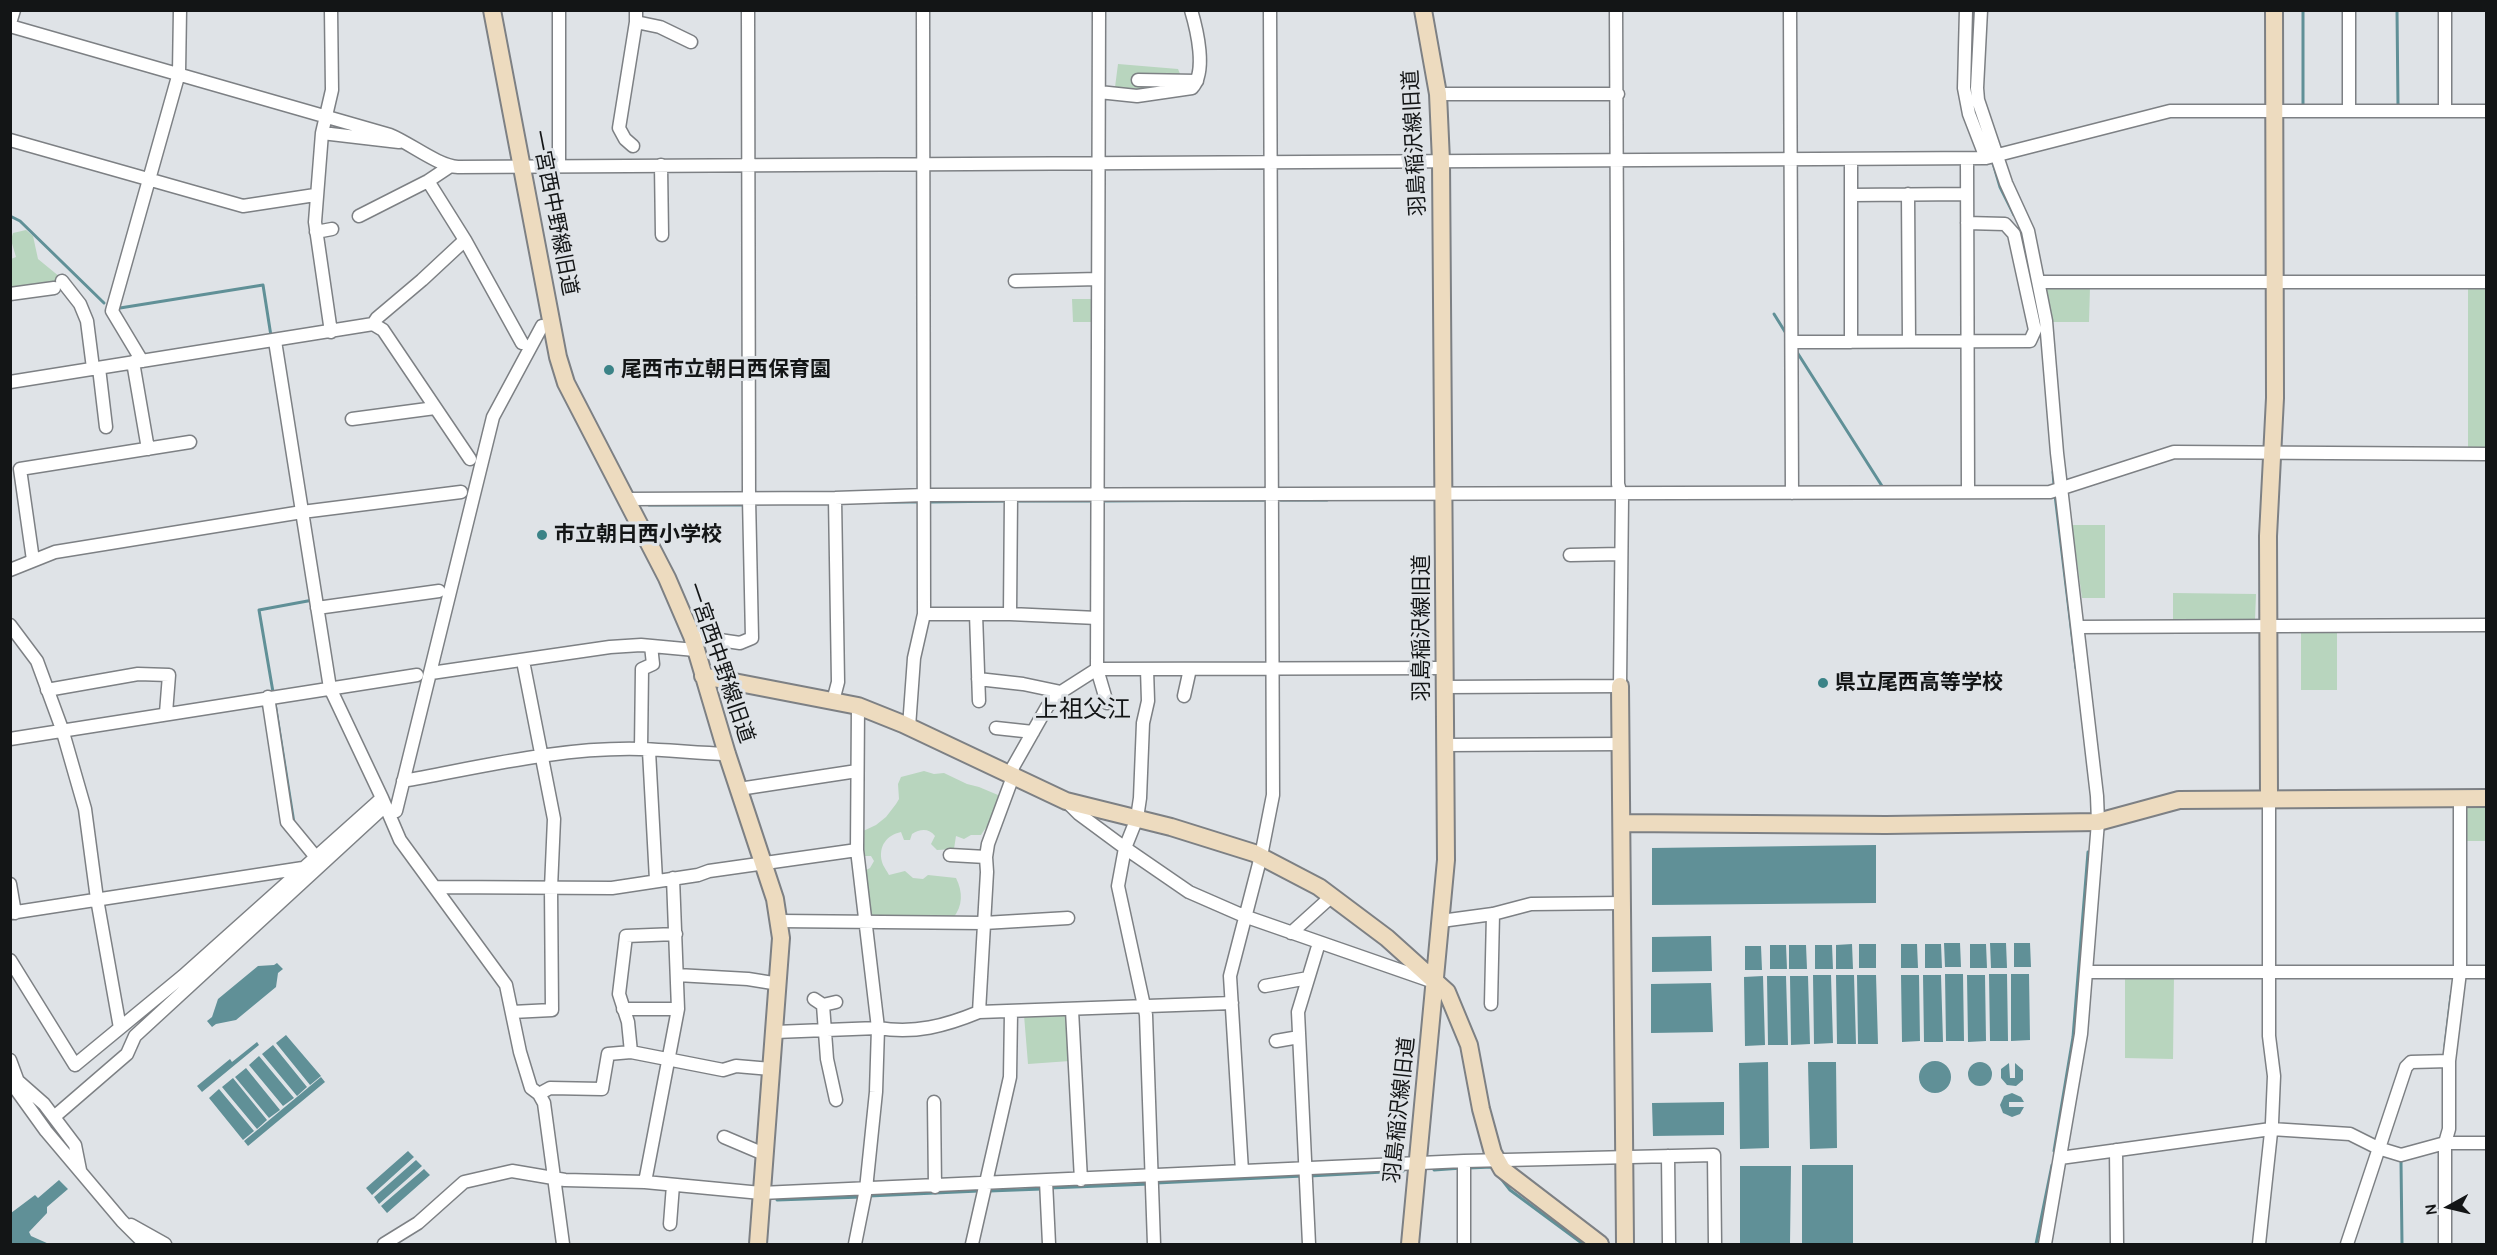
<!DOCTYPE html>
<meta charset="utf-8">
<style>
body{margin:0}
#map{position:relative;width:2497px;height:1255px;overflow:hidden;background:#dfe3e7;font-family:Karla,sans-serif}
canvas{display:block}
.frame{position:absolute;inset:0;border:12px solid #131516;pointer-events:none}
.north{position:absolute;left:2419px;top:1177px;width:60px;height:60px;-webkit-text-stroke:4px #dfe3e7;paint-order:stroke;rotate:262deg;font-size:16px;font-weight:700;line-height:24px;text-align:center;color:#131516}
.north::after{content:'';display:block;margin:auto;width:21px;height:27px;background:#131516;clip-path:polygon(50% 0,100% 100%,50% 72%,0 100%)}
</style>
<div id="map">
<canvas width="2497" height="1255"></canvas>
<div class="frame"></div>
<div class="north">N</div>
</div>
<script>
const context = document.querySelector('canvas').getContext('2d');
context.lineJoin = 'round';
function fillPath(path, color) { context.fillStyle = color; context.fill(path, 'evenodd'); }
function stroke(path, color, width, dash) { context.strokeStyle = color; context.lineWidth = width; context.lineCap = dash ? 'butt' : 'round'; context.setLineDash(dash || []); context.stroke(path); }
function label(font, color, halo, rows, align = 'center') {
  context.font = font + ' Karla,"Noto Sans JP",sans-serif'; context.lineWidth = 6; context.setLineDash([]); context.textBaseline = 'middle'; context.strokeStyle = halo; context.fillStyle = color; for (const [text, x, y, turn = 0] of rows) {
    context.save(); context.translate(x, y); context.rotate((+turn || 0) * Math.PI / 180); context.textAlign = isNaN(turn) ? turn : align; if (halo) context.strokeText(text, 0, 0); context.fillText(text, 0, 0); context.restore();
  }
}
const green = new Path2D(`
 M1118,64L1178,69L1183,81L1172,92L1114,95Z
 M26,230L33,236L38,259L60,277V289L11,300V259L16,257L11,240L13,233Z
 M2046,287H2090L2089,322H2050L2045,289Z
 M2468,288H2486V449H2468Z
 M1072,299H1091V322H1073Z
 M2072,525H2105V598H2082Z
 M2173,593L2256,594L2255,620H2173Z
 M2301,630H2337V690H2301Z
 M924,771L934,774L944,773L967,784L979,787L998,795C1001,814 990,821 981,835H971L964,839L956,836L954,849L937,850L931,844L935,836C929,828 920,829 912,834L910,840H904L901,832C887,835 878,846 882,862C883,866 887,871 889,875L905,871L913,878L923,879L928,875L956,878C963,892 963,906 953,918H871L860,873L870,868L874,861L871,856H864L860,852L859,833L876,825L886,817L896,804L899,799L898,784L901,777Z
 M2464,805H2486V841H2464Z
 M2125,976H2174L2173,1059L2125,1058Z
 M1072,1013L1070,1061L1028,1064L1024,1015Z`);
const water = new Path2D(`
 M1876,845V903L1652,905V848Z
 M1711,936L1712,971L1652,972V937Z
 M1944,943H1960L1961,967H1945Z
 M1990,943H2006L2007,968H1991Z
 M2014,943H2030L2031,967H2014Z
 M1852,944L1853,969H1836V945Z
 M1859,944H1876V968H1859Z
 M1901,944H1917L1918,968H1901Z
 M1925,944H1941L1942,968H1925Z
 M1970,944H1986L1987,968H1970Z
 M1770,945H1786L1787,969H1770Z
 M1789,945H1806L1807,969H1789Z
 M1815,945H1832L1833,969H1815Z
 M1745,946H1761L1762,970H1745Z
 M277,963L283,969L278,973L276,987L236,1020L216,1024L212,1027L207,1021L212,1017L218,999L258,966L274,965Z
 M1963,974L1964,1041H1946L1945,974Z
 M1989,974H2007L2008,1041H1990Z
 M2011,974H2029L2030,1040L2011,1041Z
 M1813,975H1831L1833,1043L1814,1044Z
 M1836,975H1854L1856,1044H1837Z
 M1857,975H1876L1878,1044H1858Z
 M1901,975H1919L1920,1041L1902,1042Z
 M1923,975H1941L1943,1042H1924Z
 M1967,975H1985L1986,1041L1968,1042Z
 M1763,976L1765,1045L1745,1046L1744,977Z
 M1767,976H1786L1788,1045H1768Z
 M1790,976H1808L1810,1044L1791,1045Z
 M1711,983L1713,1032L1651,1033V984Z
 M286,1035L321,1076L310,1085L276,1043Z
 M257,1042L259,1045L202,1092L197,1086L230,1059L232,1062Z
 M273,1045L307,1087L297,1096L262,1054Z
 M259,1056L294,1098L283,1106L249,1065Z
 M1919 1077a16 16 0 1 1 32 0a16 16 0 1 1-32 0Z
 M1968 1074a12 12 0 1 1 24 0a12 12 0 1 1-24 0Z
 M1768,1062L1769,1148L1740,1149L1739,1063Z
 M1808,1062H1836L1837,1148L1810,1149Z
 M2009,1063L2010,1078H2015V1063L2023,1070V1080L2016,1086L2007,1085L2001,1078V1069Z
 M246,1068L280,1110L269,1118L235,1077Z
 M321,1077L325,1082L248,1146L244,1141Z
 M233,1078L267,1120L257,1129L222,1087Z
 M219,1089L254,1131L243,1140L209,1098Z
 M2012,1093L2021,1097L2024,1102H2009V1107H2024L2020,1114L2012,1117L2003,1113L2000,1105L2004,1096Z
 M1724,1102V1135L1653,1136L1652,1103Z
 M408,1151L414,1157L372,1195L366,1188Z
 M416,1160L422,1166L379,1204L374,1197Z
 M1802,1165H1853V1244H1802Z
 M1740,1166H1791L1790,1244H1740Z
 M424,1169L430,1175L387,1213L381,1206Z
 M59,1180L68,1189L47,1207V1213L29,1232L31,1236L49,1244H11V1213L35,1195L38,1198Z`);
const stream = new Path2D(`
 M2303,10V107
 M2397,10L2398,106
 M1971,91L1973,10
 M1993,163L2000,187L2014,215
 M10,216L20,221L104,303
 M120,308L263,285L271,336
 M1774,314L1787,335
 M1795,349L1882,486
 M2053,472L2054,485
 M2055,495L2076,668
 M1281,500H1327
 M1014,501H1093
 M1104,501L1266,500
 M885,502H921
 M931,502L1007,501
 M649,505H742
 M273,692L259,610L313,600
 M275,703L294,823
 M2445,1046L2451,996
 M2054,1151L2073,1037L2088,852
 M2401,1162L2402,1244
 M1469,1168L1492,1167L1510,1190L1583,1244
 M1434,1170L1462,1168
 M1309,1176L1403,1171
 M1156,1183L1303,1176
 M1049,1188L1150,1184
 M989,1191L1042,1189
 M869,1196L979,1191
 M777,1200L862,1197
 M2036,1244L2052,1165`);
const street = new Path2D(`
 M331,10L332,90L322,133L315,222L331,332
 M636,10V22L660,27L691,42
 M1099,10L1097,669L1107,703
 M1790,10L1792,493
 M1966,10L1964,88L1969,114L1986,158
 M1981,10L1977,88L1978,100L2006,183L2028,231L2046,321L2057,453L2097,796L2098,822L2081,1034L2045,1244
 M10,23L14,10
 M10,26L390,135C410,143 438,166 458,167L1986,158L2170,111H2486
 M1138,80L1197,81
 M1099,92L1137,96L1192,88C1207,72 1197,30 1191,10
 M1438,94H1618
 M2349,111V10
 M2445,111V10
 M322,133L399,142
 M10,140L243,206L315,195
 M633,146L625,139L619,128L636,22
 M1967,159L1968,492
 M661,165L662,235
 M559,166V10
 M428,181L465,240L522,343
 M1908,194L1909,341
 M1851,195L1967,194
 M359,216L428,181L449,167
 M316,232L332,229
 M62,281L80,304L87,321L93,368
 M1015,281L1098,279
 M2039,282H2486
 M10,294L54,288
 M373,324L377,318L422,280L465,240
 M275,341L330,688L382,798L400,840L506,985L520,1052L531,1088L539,1094L544,1103L563,1244
 M1792,342L2030,341L2035,330L2014,234L2005,224L1967,223
 M1851,342V159
 M142,361L112,311L179,73L180,10
 M133,362L148,449
 M99,368L106,427
 M10,382L373,324L383,330L470,459
 M352,419L435,408
 M627,499L835,498L925,495L2050,492L2174,452L2486,454
 M1570,555L1621,554
 M33,560L20,469L190,442
 M10,570L55,552L302,512L461,492
 M317,608L439,591
 M924,614H1010L1097,618
 M976,614L979,701
 M1010,614L1011,496
 M10,625L37,661L62,729L85,809L97,899L120,1028
 M2078,627L2486,625
 M692,636L740,643L752,638L749,498L748,10
 M1147,669L1148,701L1143,723L1140,798L1137,818L1125,848L1118,886L1146,1015L1154,1244
 M431,673L610,647L641,645L695,650
 M978,679L1023,684L1061,692
 M1445,687L1620,686L1622,498L1618,484L1616,10
 M47,690L138,674L169,675L166,713
 M1184,696L1190,669
 M268,697L287,822L315,856
 M833,701L838,682L835,498
 M909,727L914,658L924,614L923,10
 M996,728L1033,732
 M10,739L417,675
 M1445,745L1621,744
 M641,749L642,669L653,664L651,646
 M649,751L656,880
 M403,781C481,767 561,747 640,749C669,750 698,753 727,754
 M739,789L857,771
 M1066,801L1079,814L1125,848L1189,892L1244,916L1431,981
 M396,811L493,417L542,326
 M950,855L986,857
 M10,884L15,913
 M435,887L612,888L698,875L709,871L857,850
 M10,913L303,868
 M780,921L984,923L1068,918
 M1441,921L1493,914L1531,904L1623,903
 M1291,933L1332,896
 M10,960L75,1065L183,976L382,798
 M2086,972H2486
 M677,975L748,979L779,984
 M1265,986L1308,978
 M814,999L823,1005L836,1002
 M1491,1004L1493,914
 M823,1005L827,1059L836,1100
 M623,1009H678
 M1072,1010L1081,1180
 M512,1012L552,1010L551,888L554,819L523,661
 M979,1012L987,872L986,857L988,844L1012,779L1013,767L1047,707L1061,692L1097,669L1445,668
 M775,1032L878,1028C915,1034 945,1026 979,1012L1232,1003
 M1276,1041L1299,1037
 M631,1052L628,1022L619,994L626,936L676,934
 M10,1060L20,1087
 M10,1081L46,1131L122,1221L145,1244
 M19,1082L44,1104L75,1145L80,1170
 M539,1094L550,1088L602,1089L608,1054L631,1052L723,1070L736,1066L771,1069
 M934,1102L935,1187
 M54,1117L127,1054L135,1036L385,806
 M724,1137L764,1154
 M2116,1150L2117,1244
 M1668,1156L1669,1244
 M2060,1158L2271,1129L2350,1134L2378,1148L2401,1155L2445,1143H2486
 M1464,1161V1244
 M1242,1171L1230,976L1261,856L1273,795L1270,10
 M1046,1181L1049,1244
 M645,1182L678,1009L673,878
 M670,1224L673,1185
 M131,1225L165,1244
 M384,1244L418,1223L464,1182L512,1171L565,1180L645,1182L761,1193L1464,1161L1714,1155L1715,1244
 M855,1244L866,1189L876,1092L878,1028L857,850L858,706
 M972,1244L1010,1077L1011,1013
 M1309,1244L1298,1012L1319,943
 M2259,1244L2272,1123L2274,1076L2269,1036V798
 M2347,1244L2406,1067L2411,1062L2449,1061
 M2445,1244V1143L2449,1129V1061L2460,972V798`);
const secondary = new Path2D(`
 M492,10L558,357L566,383L667,578L692,636L727,754L775,899L781,938L758,1244
 M703,676L858,706L903,724L1066,801L1171,827L1254,853L1319,887L1387,938L1447,992L1469,1045L1481,1109L1493,1153L1502,1169L1600,1244
 M1620,686L1625,1244
 M2269,798L2268,536L2275,398L2274,10
 M1622,823L1886,825L2098,822L2179,800L2486,798
 M1410,1244L1446,860L1441,161L1438,94L1423,10`);
const markers = [
 [609,370,6,"#3b8387"],
 [542,535,6,"#3b8387"],
 [1823,683,6,"#3b8387"]
];
const streetNames = [
 ["羽島稲沢線旧道",1415,143,-93],
 ["一宮西中野線旧道",554,213,79],
 ["羽島稲沢線旧道",1422,628,-90],
 ["一宮西中野線旧道",720,663,71],
 ["羽島稲沢線旧道",1400,1110,-84]
];
const poiNames = [
 ["尾西市立朝日西保育園",621,370],
 ["市立朝日西小学校",554,535],
 ["県立尾西高等学校",1835,683]
];
const quarterNames = [
 ["上祖父江",1083,710]
];
fillPath(green, '#b8d5be');
fillPath(water, '#609097');
stroke(stream, '#609097', 3);
stroke(street, '#7d8084', 15);
stroke(secondary, '#7d8084', 20);
stroke(street, '#fff', 12);
stroke(secondary, '#eddbbf', 16);
for (const [x, y, r, color] of markers) { const dot = new Path2D(); dot.arc(x, y, r, 0, 2 * Math.PI); context.fillStyle = color; context.fill(dot); stroke(dot, '#dfe3e7', 2); }
label('21px', '#131516', '#dfe3e7', streetNames);
label('bold 21px', '#131516', '#dfe3e7', poiNames, 'left');
label('24px', '#131516', '#dfe3e7', quarterNames);
</script>
